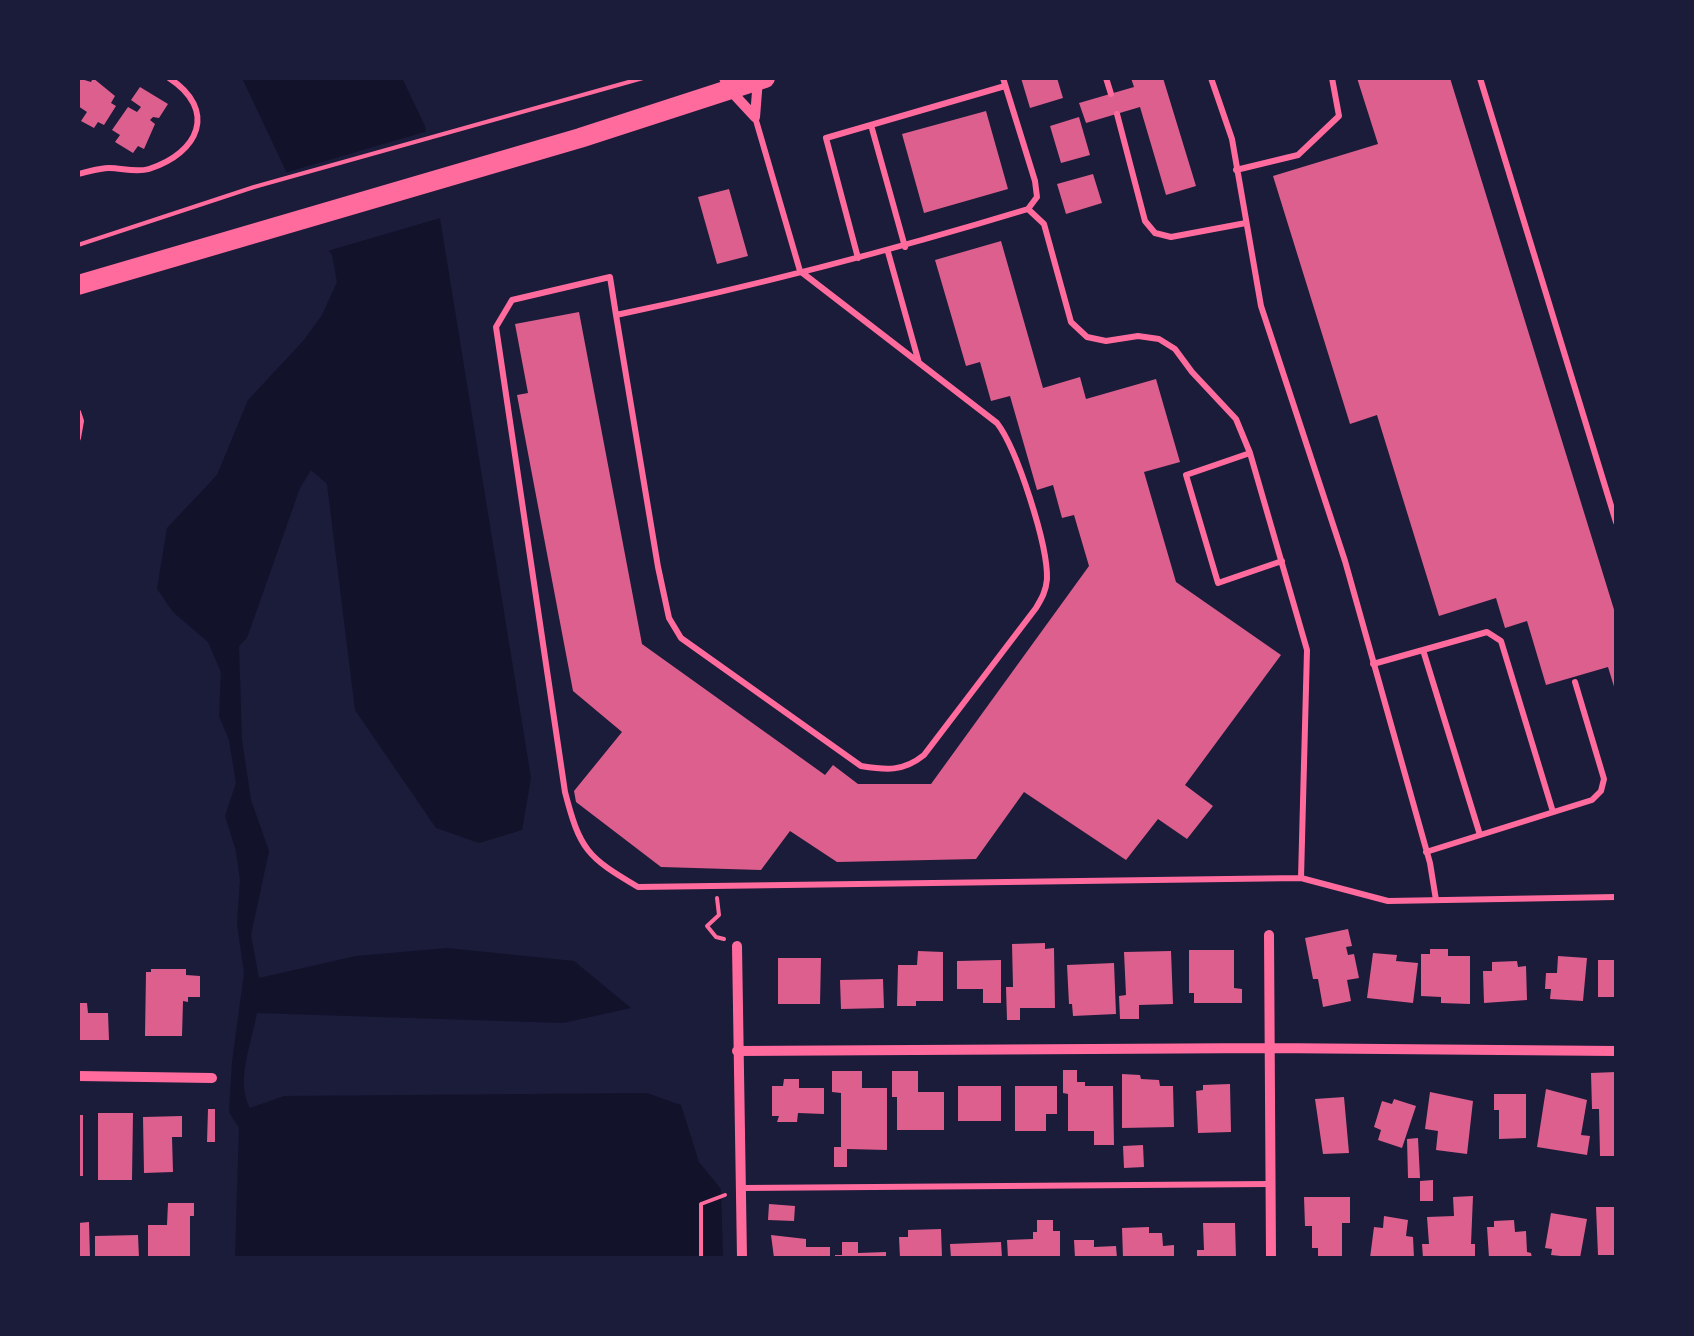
<!DOCTYPE html>
<style>
body{margin:0}
#map{position:relative;width:1694px;height:1336px;overflow:hidden;background:#1b1b3a;font-family:"IBM Plex Sans",sans-serif}
canvas{display:block}
.frame{position:absolute;inset:0;border:80px solid #1b1b3a;pointer-events:none}
</style>
<div id="map">
<canvas width="1694" height="1336"></canvas>
<div class="frame"></div>
</div>
<script>
const context = document.querySelector('canvas').getContext('2d');
context.lineJoin = 'round';
function fillPath(path, color) { context.fillStyle = color; context.fill(path, 'evenodd'); }
function stroke(path, color, width, dash) { context.strokeStyle = color; context.lineWidth = width; context.lineCap = dash ? 'butt' : 'round'; context.setLineDash(dash || []); context.stroke(path); }
const water = new Path2D(`
 M242,78H402L425,126L531,778L522,830L479,843L436,828L355,710L327,484L311,470L300,488L247,638L239,646L242,740L251,800L269,851L251,935L259,978L356,956L447,948L574,961L631,1008L563,1023L257,1013C252,1041 235,1082 250,1108L284,1096L647,1093L681,1105L699,1162L721,1189L723,1258H235L239,1128L229,1112L232,1062L244,973L237,924L240,880L236,851L225,816L236,783L229,740L219,716L221,672L208,642L173,612L157,589L167,528L217,475L248,400L304,340L322,315L337,282L332,255L312,226Z`);
const pier = new Path2D(`
 M431,130L444,217L324,252L307,229L281,174Z`);
const building = new Path2D(`
 M78,78L91,82L93,78L115,96L111,103L116,106L104,125L98,122L94,128L81,121L87,112L78,106Z
 M1021,78H1057L1063,98L1030,108Z
 M1131,78H1163L1196,186L1166,195L1140,107L1086,123L1079,103L1134,87Z
 M1357,78H1450L1616,616V693L1608,667L1546,685L1527,621L1505,628L1496,598L1439,616L1377,415L1350,424L1273,176L1378,144Z
 M140,87L168,104L159,118L153,117L150,120L155,124L144,149L138,146L133,153L115,142L120,135L112,130L128,107L137,112L141,107L131,100Z
 M986,111L1008,189L924,213L902,134Z
 M1079,117L1090,155L1061,163L1050,126Z
 M1093,174L1102,203L1066,214L1057,184Z
 M729,189L748,256L717,264L698,197Z
 M1001,241L1043,388L1080,377L1086,399L1156,379L1180,462L1144,472L1176,582L1281,655L1185,785L1213,806L1187,839L1158,819L1126,860L1024,792L976,859L837,862L790,831L761,870L661,867L576,802L574,791L622,732L573,691L517,395L528,393L515,324L579,312L642,644L825,775L833,765L858,784H931L1089,566L1074,515L1062,518L1053,485L1037,490L1010,396L991,401L980,362L966,366L935,260Z
 M1348,929L1352,946L1346,947L1348,955L1354,954L1359,978L1347,980L1351,1001L1323,1007L1318,979H1313L1305,938Z
 M1045,943V949L1054,948L1055,1008H1020V1020H1007L1006,987H1013L1012,944Z
 M1430,949H1448V956H1470V1004L1441,1003V997L1421,996V954H1430Z
 M1189,950H1234V988L1242,989V1003H1194V993H1189Z
 M918,951L943,952V1001H916V1006H897L898,965H917Z
 M1171,951L1173,1004L1139,1005V1019H1120L1119,996L1126,995L1124,952Z
 M1373,953L1397,955L1396,961L1418,963L1413,1003L1367,998Z
 M1558,956L1587,958L1583,1001L1550,999L1551,989H1545L1546,973H1557Z
 M778,958H821L820,1004H778Z
 M1001,960V1003H983V989H957V961Z
 M1598,960H1616V997H1598Z
 M1517,961L1518,967L1526,966L1527,1000L1484,1003L1483,971H1492V962Z
 M1114,963L1116,1014L1073,1016L1072,1004H1069L1067,965Z
 M151,969H186V975L200,976V997H188V1002L183,1001L182,1036H145L146,972H151Z
 M883,979L884,1008L841,1009L840,980Z
 M78,1003H87L88,1013H108L109,1040H78Z
 M1063,1070H1077V1082H1085V1086H1113L1114,1145H1094V1131H1068V1094L1063,1093Z
 M832,1071H862V1088H887V1150L847,1149V1167H834V1147H841V1093L832,1092Z
 M892,1071H918V1092H944V1130H897V1097H892Z
 M1616,1072V1156H1600L1599,1109H1592L1591,1073Z
 M1122,1074L1140,1075L1141,1079L1159,1080L1160,1086H1173L1174,1127L1122,1128Z
 M784,1079H799V1088H824V1114L798,1113L797,1122H777L779,1116H772V1086H783Z
 M1230,1084L1231,1132L1198,1133L1196,1091L1203,1090V1085Z
 M958,1086H1001V1121H958Z
 M1015,1086H1057V1114H1046V1131H1015Z
 M1546,1089L1587,1100L1581,1135L1590,1136L1587,1155L1537,1147Z
 M1430,1092L1473,1101L1467,1154L1436,1150L1438,1131L1425,1129Z
 M1494,1094H1526V1138L1499,1139V1110H1494Z
 M1344,1097L1349,1153L1323,1154L1315,1099Z
 M1394,1099L1416,1106L1402,1148L1378,1140L1381,1130L1374,1127L1382,1101L1392,1104Z
 M208,1109H215V1142H207Z
 M98,1113H133L132,1180H98Z
 M78,1115H83V1176H78Z
 M182,1116V1137H172L173,1172L144,1173L143,1117Z
 M1418,1138L1420,1178H1408L1407,1139Z
 M1143,1145L1144,1167L1124,1168L1123,1146Z
 M1433,1180V1201H1420V1181Z
 M1473,1196L1471,1244H1475V1256L1423,1258L1422,1244H1429L1427,1217L1454,1216L1453,1197Z
 M1304,1197H1350V1223H1342V1258H1318V1248H1312V1226H1305Z
 M168,1203H194V1216H190V1258H148V1225H167Z
 M769,1204L795,1206L794,1221L768,1220Z
 M1596,1207H1616V1255H1598Z
 M1551,1213L1587,1219L1580,1258L1551,1255L1552,1249L1545,1248Z
 M1384,1216L1408,1220L1406,1236L1413,1237L1414,1258H1370L1374,1227L1383,1228Z
 M1037,1220H1053V1231H1060V1258H1008L1007,1240L1033,1239V1232H1037Z
 M1514,1220L1515,1232L1526,1231L1527,1252L1531,1253L1532,1258H1489L1487,1227H1494V1221Z
 M89,1222L90,1258H78V1223Z
 M1203,1223H1235L1236,1258H1197V1250H1204Z
 M1149,1227V1233H1162L1163,1246L1174,1245V1258H1123L1122,1228Z
 M941,1229L942,1258H900L899,1237H908V1230Z
 M138,1235L139,1258H95V1236Z
 M771,1235L806,1239V1247H830V1258H774Z
 M1074,1240H1094V1247L1116,1246L1117,1258H1075Z
 M842,1242H858V1253L886,1252V1258H835V1255H842Z
 M1001,1242L1002,1258H951L950,1244Z`);
const path = new Path2D(`
 M78,245L254,187L643,78
 M717,898L719,915L707,926L716,937L724,939
 M701,1258V1204L725,1195`);
const service = new Path2D(`
 M1106,78L1111,94
 M1211,78L1232,139L1261,306L1345,561L1430,863L1436,900
 M1480,78L1616,522
 M1117,114L1145,221L1155,233L1171,237L1246,223
 M755,117L800,271L997,423C1017,449 1048,545 1047,579C1046,591 1042,598 1036,608L924,755C903,772 886,770 861,766L681,638L669,618L658,567L616,315C755,286 893,250 1028,209L1037,197L1035,181L1003,78
 M871,125L905,247
 M1236,170L1298,155L1339,116L1332,78
 M78,174C88,172 99,168 109,168C122,168 136,173 149,169C199,153 218,110 169,78
 M1028,209L1044,224L1071,322L1087,337L1106,341L1138,336L1159,339L1175,349L1192,372L1236,419L1250,453L1307,650L1301,878L1388,901L1616,897
 M888,252L919,363
 M858,258L826,138L1005,86
 M616,315L610,277L512,300L496,327L565,792C580,850 587,857 638,887L1301,878
 M78,412L81,421L78,438
 M1250,453L1186,475L1218,583L1282,561
 M1423,650L1480,835
 M1373,664L1487,632L1501,641L1553,812
 M1426,852L1592,800L1601,791L1604,779L1575,682
 M742,1188L1269,1184`);
const minor = new Path2D(`
 M724,78L729,89L755,117
 M755,117L758,79
 M1269,935L1271,1258
 M737,946L742,1258
 M737,1051L1268,1048L1616,1051
 M78,1076L212,1078`);
const primary = new Path2D(`
 M78,285L580,138L765,78`);
fillPath(water, '#12122b');
fillPath(pier, '#1b1b3a');
fillPath(building, '#dd5f8e');
stroke(path, '#ff6b9d', 4);
stroke(service, '#ff6b9d', 6);
stroke(minor, '#ff6b9d', 10);
stroke(primary, '#ff6b9d', 20);
</script>
